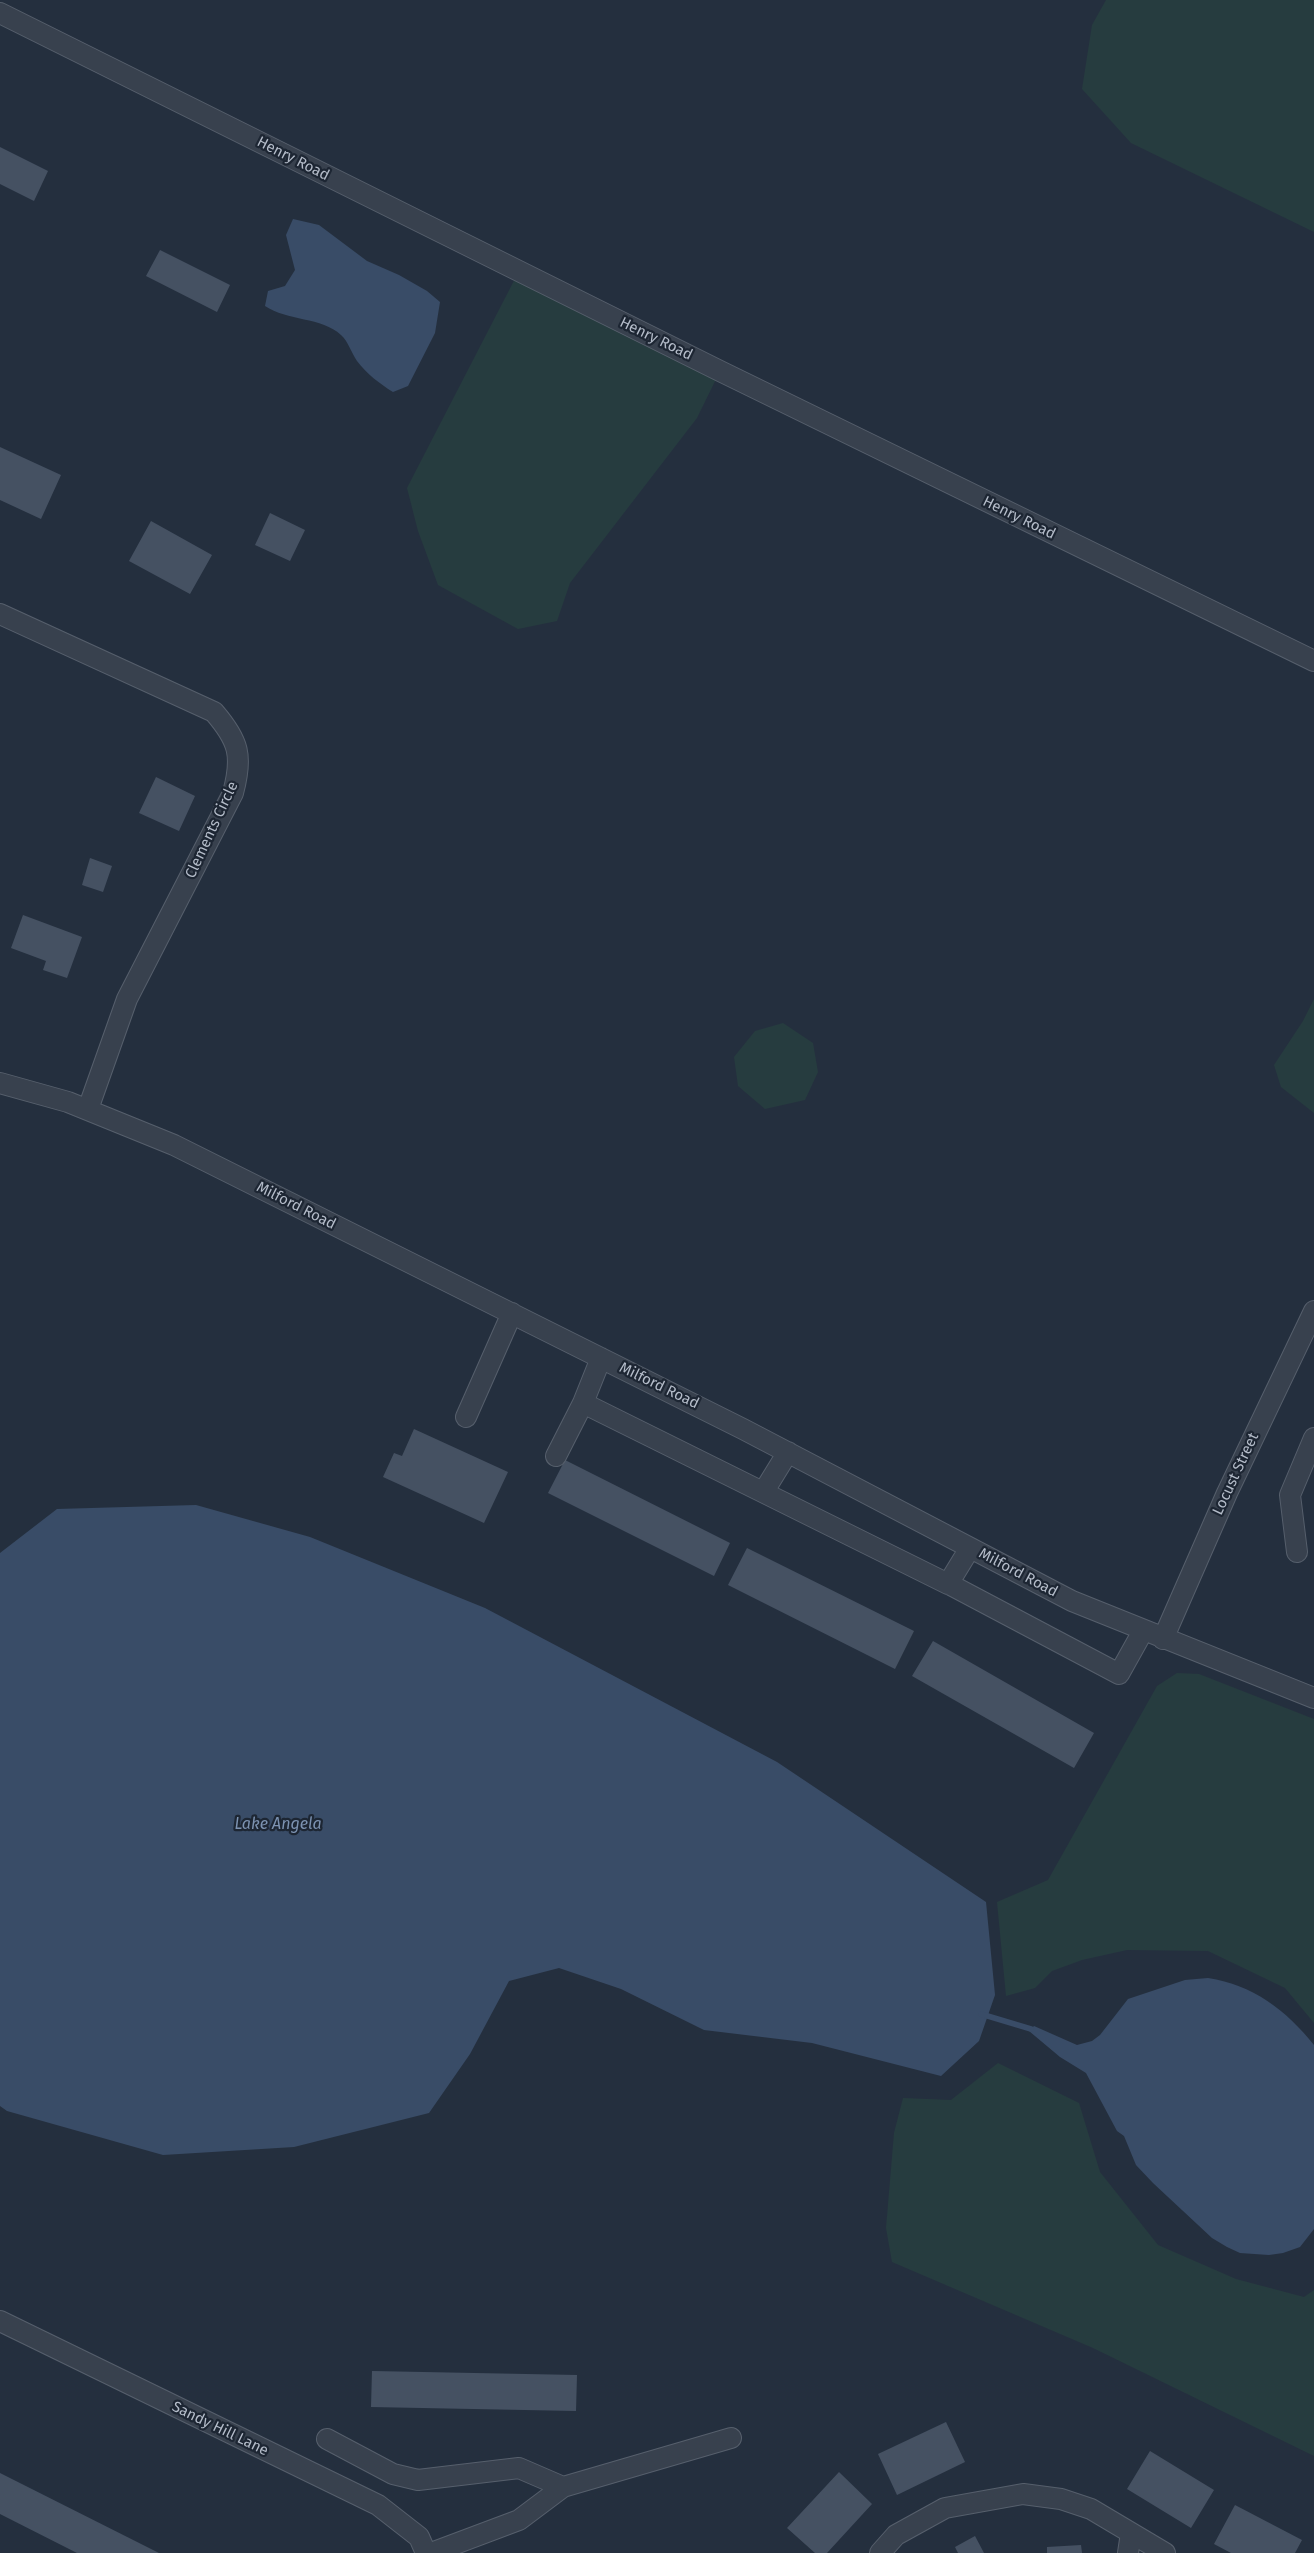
<!DOCTYPE html>
<style>
body{margin:0}
canvas{display:block;background:#242f3e}
</style>
<canvas width="1314" height="2553"></canvas>
<script>
const context = document.querySelector('canvas').getContext('2d');
context.lineJoin = 'round';
function fillPath(path, color) { context.fillStyle = color; context.fill(path, 'evenodd'); }
function stroke(path, color, width, dash) { context.strokeStyle = color; context.lineWidth = width; context.lineCap = dash ? 'butt' : 'round'; context.setLineDash(dash || []); context.stroke(path); }
function label(font, color, halo, rows, align = 'center') {
  context.font = font + ' "Fira Sans",sans-serif'; context.lineWidth = 4.5; context.setLineDash([]); context.textBaseline = 'middle'; context.strokeStyle = halo; context.fillStyle = color; for (const [text, x, y, turn = 0] of rows) {
    context.save(); context.translate(x, y); context.rotate((+turn || 0) * Math.PI / 180); context.textAlign = isNaN(turn) ? turn : align; if (halo) context.strokeText(text, 0, 0); context.fillText(text, 0, 0); context.restore();
  }
}
const green = new Path2D(`
 M1106,0H1314V232L1131,143L1082,89L1092,25Z
 M519,271L720,371L697,418L570,583L557,621L518,629L438,585L418,531L407,488Z
 M1314,999V1113L1281,1087L1274,1065L1303,1021Z
 M783,1023L813,1043L818,1072L805,1100L765,1109L738,1086L734,1057L755,1031Z
 M1177,1673L1199,1674L1314,1719V2023L1285,1988L1208,1951L1127,1950L1082,1960L1052,1971L1035,1988L1006,1996L997,1902L1048,1880L1157,1686Z
 M998,2063L1079,2103L1100,2172L1158,2245L1236,2279L1304,2297L1314,2290V2456L1093,2348L892,2262L886,2228L894,2133L903,2098L951,2100Z`);
const water = new Path2D(`
 M293,219L319,225L367,261L399,275L427,291L440,302L435,333L408,386L393,392C380,384 367,374 357,361C352,354 348,341 341,335C322,317 287,321 265,306L268,291L285,286L295,270L286,235Z
 M196,1505L310,1537L485,1608L777,1762L986,1902L995,1995L979,2041L941,2076L812,2043L704,2030L621,1989L559,1968L509,1981L470,2054L429,2113L294,2147L163,2155L7,2111L0,2106V1553L57,1509Z
 M1208,1978C1253,1985 1286,2010 1314,2045V2229L1300,2247L1283,2253L1269,2255L1240,2253L1227,2247L1212,2238L1153,2183L1136,2165L1124,2136L1117,2131L1086,2073L1060,2057L1029,2031L1034,2026L1077,2045L1092,2041L1100,2035L1128,1999L1185,1980Z`);
const stream = new Path2D(`
 M981,2014L1031,2029`);
const building = new Path2D(`
 M0,147L48,171L34,201L0,184Z
 M160,250L230,285L217,312L146,276Z
 M0,447L61,475L41,519L0,500Z
 M270,513L305,530L290,561L255,545Z
 M151,521L212,555L190,594L129,561Z
 M156,777L195,796L179,831L139,813Z
 M90,858L112,866L103,892L82,885Z
 M23,915L82,937L67,978L43,970L46,961L11,948Z
 M414,1429L508,1472L484,1523L383,1477L394,1453L402,1456Z
 M565,1460L730,1543L714,1576L548,1493Z
 M747,1548L914,1631L895,1669L728,1585Z
 M933,1641L1094,1733L1074,1768L912,1676Z
 M372,2371L577,2375L576,2411L371,2407Z
 M946,2422L965,2462L897,2495L878,2454Z
 M1150,2451L1214,2490L1191,2528L1127,2489Z
 M839,2472L872,2504L827,2553H815L787,2528Z
 M0,2473L159,2553H77L0,2514Z
 M1235,2505L1302,2540L1295,2553H1231L1214,2544Z
 M975,2536L984,2553H958L955,2547Z
 M1081,2545L1082,2553H1047V2547Z`);
const minor = new Path2D(`
 M0,13L720,371L1314,661
 M0,614L214,712C239,741 243,756 233,793L127,999L88,1109
 M0,1083L68,1102L174,1145L743,1429L1072,1601L1314,1698
 M583,1403L948,1584L970,1548
 M466,1417L512,1313
 M556,1456L583,1403L601,1358
 M764,1491L788,1452
 M1297,1552L1290,1495L1314,1438
 M947,1583L1119,1674L1143,1631
 M1163,1639L1227,1493L1314,1311
 M0,2321L378,2505L419,2537L426,2553
 M327,2439L393,2474L418,2480L519,2468L563,2487
 M431,2553L519,2520L563,2487L731,2438
 M880,2553L896,2535L945,2508L1023,2494L1061,2499L1091,2509L1165,2553
 M1128,2553L1131,2533`);
const streetNames = [
 ["Henry Road",293,159,27],
 ["Henry Road",656,339,26],
 ["Henry Road",1019,518,26],
 ["Clements Circle",212,830,-65],
 ["Milford Road",296,1206,27],
 ["Milford Road",659,1386,26],
 ["Locust Street",1236,1474,-65],
 ["Milford Road",1018,1573,28],
 ["Sandy Hill Lane",220,2429,26]
];
const waterNames = [
 ["Lake Angela",278,1825]
];
fillPath(green, '#263c3f');
fillPath(water, '#394c67');
stroke(stream, '#394c67', 5.5);
fillPath(building, '#455162');
stroke(minor, '#565f6c', 22);
stroke(minor, '#38414e', 20);
label('15px', '#b4bcc9', '#1d2633', streetNames);
label('italic 16px', '#7c92b1', '#1d2633', waterNames);
</script>
